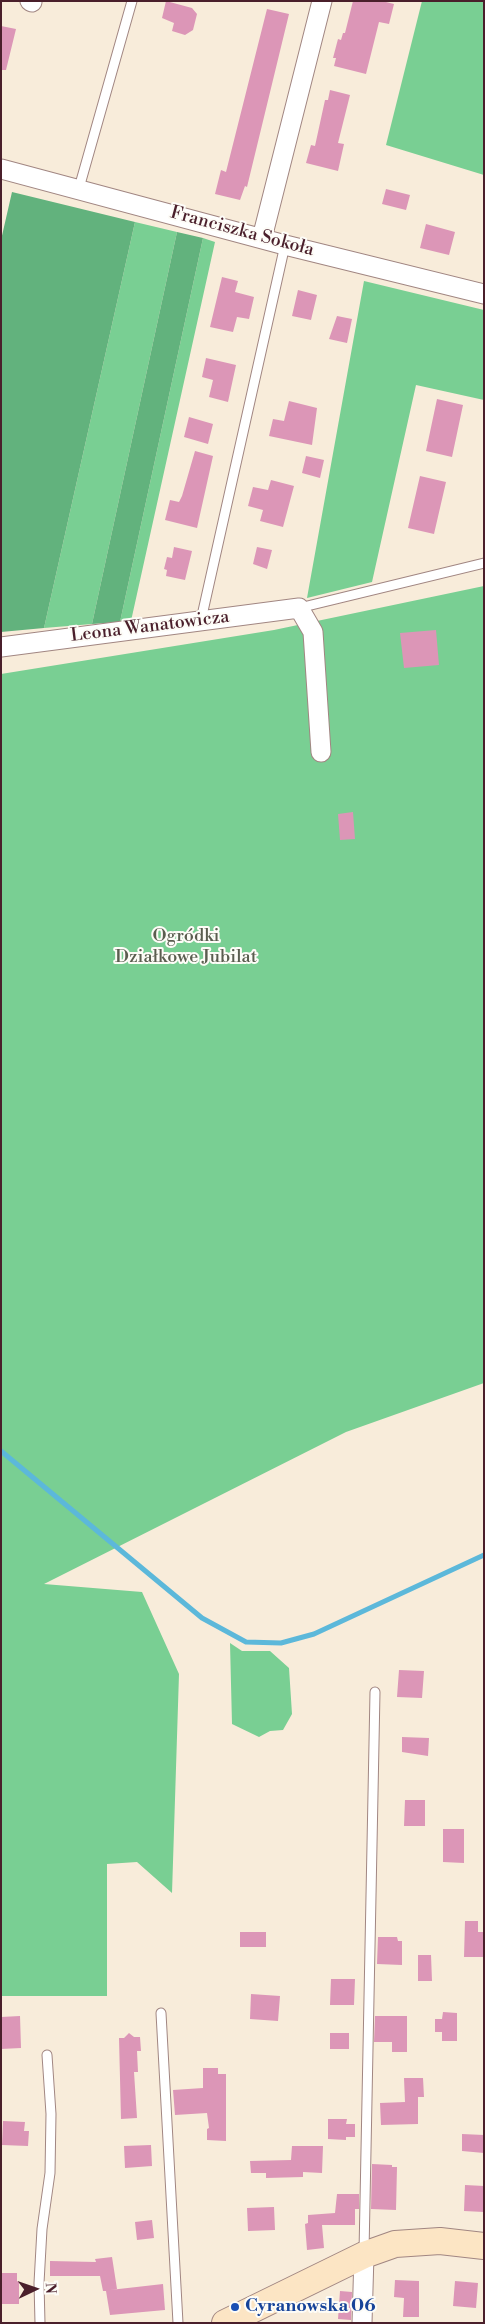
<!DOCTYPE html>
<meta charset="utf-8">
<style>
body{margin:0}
#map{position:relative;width:485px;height:2324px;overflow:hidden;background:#f8ecda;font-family:"Libre Bodoni",serif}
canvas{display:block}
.frame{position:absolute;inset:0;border:2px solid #4a1f2b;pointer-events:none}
.north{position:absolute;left:10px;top:2264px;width:50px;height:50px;-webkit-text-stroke:4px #fdfcf7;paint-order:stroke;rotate:87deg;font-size:14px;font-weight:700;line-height:20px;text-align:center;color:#4a1f2b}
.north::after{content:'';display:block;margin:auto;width:18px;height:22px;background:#4a1f2b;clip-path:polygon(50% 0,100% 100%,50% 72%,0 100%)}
</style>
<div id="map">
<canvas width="485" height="2324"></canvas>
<div class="frame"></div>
<div class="north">N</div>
</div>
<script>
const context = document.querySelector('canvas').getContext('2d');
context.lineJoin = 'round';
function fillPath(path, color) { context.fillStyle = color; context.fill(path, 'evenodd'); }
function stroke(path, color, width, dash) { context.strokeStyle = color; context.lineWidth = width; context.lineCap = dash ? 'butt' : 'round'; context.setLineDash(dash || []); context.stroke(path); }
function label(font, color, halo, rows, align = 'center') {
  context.font = font + ' "Libre Bodoni",serif'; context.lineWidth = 4; context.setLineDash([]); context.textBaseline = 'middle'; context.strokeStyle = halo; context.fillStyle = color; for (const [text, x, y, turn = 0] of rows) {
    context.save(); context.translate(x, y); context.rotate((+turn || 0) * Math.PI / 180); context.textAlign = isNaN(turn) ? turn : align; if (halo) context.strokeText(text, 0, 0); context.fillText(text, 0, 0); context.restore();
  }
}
const green = new Path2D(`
 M422,1H484V175L386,145Z
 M135,222L177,232L92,624L44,628Z
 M203,238L215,242L131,621L120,622Z
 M364,281L484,310V400L416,385L372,582L307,598Z
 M484,586V1383L346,1432L44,1584L142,1592L179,1674L172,1893L137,1862L107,1864V1996H1V674L274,630Z
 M230,1643L242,1651H270L289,1668L292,1714L283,1730L270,1731L259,1737L232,1724Z`);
const forest = new Path2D(`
 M12,192L135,222L44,628L1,632V240Z
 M177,232L203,238L120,622L92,624Z`);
const stream = new Path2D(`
 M1,1451L202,1618L246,1642L281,1643L314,1634L484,1555`);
const building = new Path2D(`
 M166,1L192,8L197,14L193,30L185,35L172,31L174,23L162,18Z
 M353,1H382L394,4L389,24L379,22L366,74L334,66L336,58H333L338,39L341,40L343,33H345Z
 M267,9L289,14L247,187L245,186L240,200L215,194L221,170L226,172Z
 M1,26L16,29L6,70H1Z
 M330,90L350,95L338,143L344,144L338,171L306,163L311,145L315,146L325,100H328Z
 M386,189L410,195L406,210L382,204Z
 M426,224L455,232L449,255L420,248Z
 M222,277L238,281L235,292L254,297L249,319L237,317L233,332L210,327Z
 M298,290L317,295L311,320L292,316Z
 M337,316L352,319L347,343L329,339Z
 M206,358L236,365L228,402L209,397L213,380L202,377Z
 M437,399L463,405L452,457L426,451Z
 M289,401L317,408L312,445L269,436L273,419L284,421Z
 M189,417L213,424L208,444L184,437Z
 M195,451L213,456L197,528L165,520L170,500L179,502L182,496Z
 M306,456L324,460L320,478L302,473Z
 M420,476L446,482L434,534L408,528Z
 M271,480L294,486L283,527L260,521L263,510L248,506L253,487L268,490Z
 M174,547L192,551L185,580L166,576L167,570L164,569L167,557L172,558Z
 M257,547L272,550L267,569L253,564Z
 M436,630L439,665L404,668L400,633Z
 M353,812L355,839L340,840L338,814Z
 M399,1670L424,1671L422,1698L397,1697Z
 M402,1737L429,1738L428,1756L402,1752Z
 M405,1800H425V1826H404Z
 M443,1829H464V1863L443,1862Z
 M465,1921H478V1932H484V1957H464Z
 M240,1932H266V1947H240Z
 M378,1937H397L398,1941H402V1965L377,1964Z
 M418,1955H431L432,1981H418Z
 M331,1979H355L354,2005H330Z
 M251,1994L280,1996L278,2021L250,2019Z
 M443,2012L457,2013V2041H442V2032H435V2019H442Z
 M20,2016L21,2048L1,2049V2017Z
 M375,2016H407V2052H392V2042H374Z
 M129,2033L134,2037H140L141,2051H137L138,2072H134L137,2118L121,2119L119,2038H124Z
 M330,2033H349V2049H330Z
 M203,2068H218V2074H226V2141L207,2140V2129L209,2128L207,2113L175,2115L173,2090L203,2088Z
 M404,2078H423L424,2097H418V2124L381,2125L380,2103L405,2102Z
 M328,2119H347L346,2124H355V2137H346V2140L328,2139Z
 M3,2121L25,2122L24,2131H29L28,2146L2,2145Z
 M462,2134L484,2135V2153L462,2151Z
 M151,2145L152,2166L125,2168L124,2146Z
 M292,2146H323L322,2173L303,2172V2177L266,2178V2173H251L250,2161L291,2160Z
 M372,2164L392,2165V2167H397L396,2210L371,2209Z
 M465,2185L484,2186V2212L464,2211Z
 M337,2194H359V2209H355V2225H322L324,2248L307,2250L305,2224L308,2223V2215L335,2213Z
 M274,2207L275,2230L248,2231L247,2208Z
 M152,2220L154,2238L137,2240L135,2222Z
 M112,2257L117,2289L110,2290L163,2284L165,2310L110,2315L106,2291H103L100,2276H50V2261L96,2262L95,2259Z
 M1,2273H17V2281L19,2282V2304H1Z
 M395,2280L419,2281V2317H403L404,2298L394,2297Z
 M455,2281L478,2283L476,2308L453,2306Z
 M340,2291L352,2292L351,2320L338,2319Z`);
const lane = new Path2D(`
 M79,188L132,1
 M299,608L484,563
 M201,620L285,245
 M161,2013L178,2323
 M364,2252L375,1692
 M40,2323L39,2283L42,2229L50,2173L51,2114L47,2055`);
const street = new Path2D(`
 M30,1L32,2
 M1,169L285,245L484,294
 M262,238L322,1
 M1,647L299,608L313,632L321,752
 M362,2323L364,2255`);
const secondary = new Path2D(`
 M225,2323L364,2255L395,2244L440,2241L484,2246`);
const markers = [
 [235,2307,5,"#1a4fb4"]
];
const streetNames = [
 ["Franciszka Sokoła",242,232,15],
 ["Leona Wanatowicza",150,627,-7]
];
const parkNames = [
 ["Ogródki",186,937],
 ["Działkowe Jubilat",186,958]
];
const transitNames = [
 ["Cyranowska 06",245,2307]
];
fillPath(green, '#79cf93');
fillPath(forest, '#62b27d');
stroke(stream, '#5cb8da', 5);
fillPath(building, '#dc96b7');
stroke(lane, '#a18682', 11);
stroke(street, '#a18682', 21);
stroke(secondary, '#a18682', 28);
stroke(lane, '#fff', 9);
stroke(street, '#fff', 19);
stroke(secondary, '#fce5c4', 26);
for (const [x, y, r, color] of markers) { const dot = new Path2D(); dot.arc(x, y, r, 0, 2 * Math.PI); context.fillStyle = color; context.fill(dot); stroke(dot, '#fdfcf7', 2); }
label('18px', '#4a1f2b', '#fdfcf7', streetNames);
label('18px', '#5a5d4f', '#fdfcf7', parkNames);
label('bold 18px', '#164399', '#fdfcf7', transitNames, 'left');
</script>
